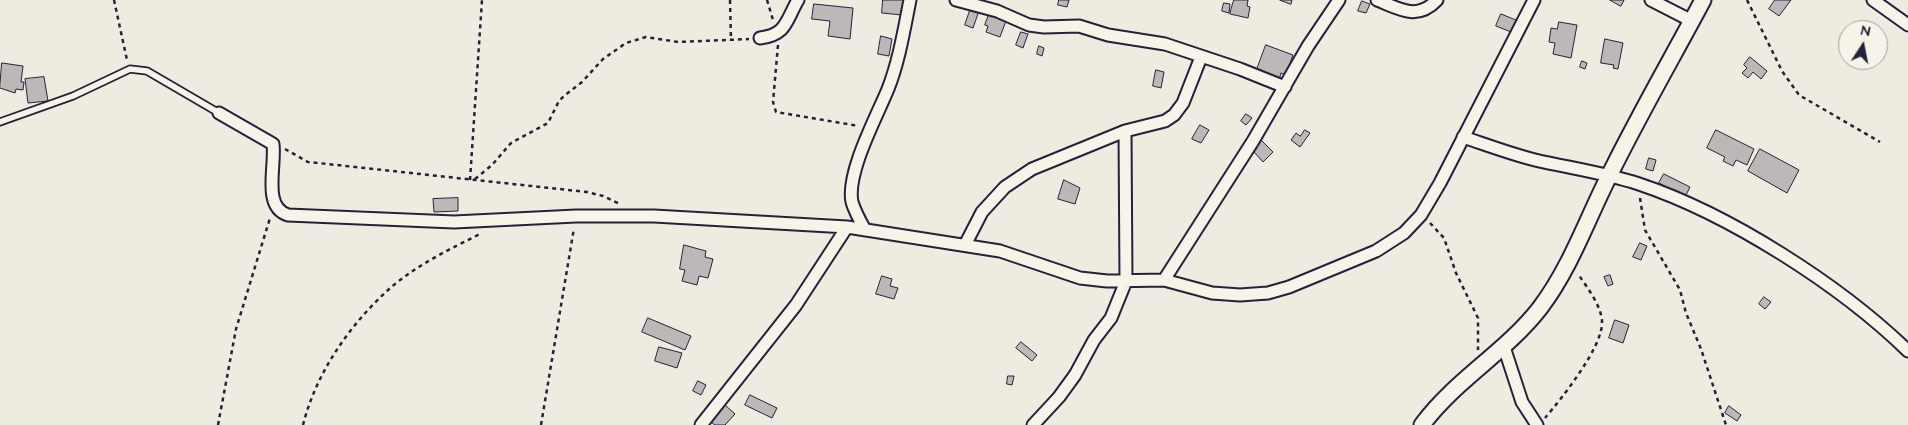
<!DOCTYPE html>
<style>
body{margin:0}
#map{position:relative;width:1908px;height:425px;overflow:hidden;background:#eeebe1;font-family:"Architects Daughter",sans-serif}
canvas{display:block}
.north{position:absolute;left:1838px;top:20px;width:50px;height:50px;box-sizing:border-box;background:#f7f3e8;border:1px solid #a29fa3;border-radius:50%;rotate:11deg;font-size:14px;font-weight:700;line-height:20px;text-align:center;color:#22223b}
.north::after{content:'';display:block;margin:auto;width:18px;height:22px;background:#22223b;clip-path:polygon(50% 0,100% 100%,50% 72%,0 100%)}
</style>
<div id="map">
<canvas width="1908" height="425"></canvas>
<div class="north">N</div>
</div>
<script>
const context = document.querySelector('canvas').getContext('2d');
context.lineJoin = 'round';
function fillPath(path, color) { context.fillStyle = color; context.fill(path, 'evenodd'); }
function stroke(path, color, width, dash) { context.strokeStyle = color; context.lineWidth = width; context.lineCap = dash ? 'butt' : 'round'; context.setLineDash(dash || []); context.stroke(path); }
const building = new Path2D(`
 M883,0H904L902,15L882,13Z
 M1059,0H1069L1067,7L1058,5Z
 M1234,0H1248L1247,6L1250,7L1248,18L1230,14Z
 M1280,0H1292L1291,4Z
 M1610,0H1624L1621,6Z
 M1775,0H1791L1779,16L1769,9Z
 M1362,1L1370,4L1366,13L1358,11Z
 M1224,3L1230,4L1229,13L1222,11Z
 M814,4L853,8L850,39L828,36L830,21L812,19Z
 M972,5L980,8L973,28L965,25Z
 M990,12L1007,18L1000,37L986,32L988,26L985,25Z
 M1501,14L1516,20L1511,32L1496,26Z
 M1559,22L1577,25L1571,58L1553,54L1555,43L1549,42L1551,28L1557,29Z
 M1021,32L1028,34L1023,48L1016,45Z
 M881,36L892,39L889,56L878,54Z
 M1605,39L1623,43L1618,69L1613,68L1614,65L1601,63Z
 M1266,45L1293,55L1286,75L1281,73L1279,80L1256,72Z
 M1039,46L1044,48L1042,56L1037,54Z
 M1750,57L1767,71L1761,79L1753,72L1748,78L1742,73L1747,68L1744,65Z
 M1582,61L1587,63L1585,69L1580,67Z
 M2,63L23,66L21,82H24L23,90L16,89L15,93L0,88Z
 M1156,70L1164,72L1161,88L1153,86Z
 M44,77L48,101L28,103L25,79Z
 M1246,114L1252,118L1246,125L1241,121Z
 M1200,125L1209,130L1201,143L1192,139Z
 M1305,130L1310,133L1300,147L1291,140L1296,133L1300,136Z
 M1716,130L1754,149L1747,165L1736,160L1733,166L1723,161L1725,157L1707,148Z
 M1261,140L1273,152L1263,162L1254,152L1257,148L1255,146Z
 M1760,149L1799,170L1787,193L1748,171Z
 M1649,158L1656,160L1653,171L1646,169Z
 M1664,174L1690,187L1685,197L1659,183Z
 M1064,180L1080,188L1075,204L1058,199Z
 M458,198V211L434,212L433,199Z
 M1640,243L1647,246L1641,260L1633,257Z
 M684,245L706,251L705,257L713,259L708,278L699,276L697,285L682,281L685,270L680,269Z
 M1610,275L1613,284L1608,286L1604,277Z
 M882,276L892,279L890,286L898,288L894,299L876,294Z
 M1764,297L1771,302L1765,309L1759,304Z
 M648,318L691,336L685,350L642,332Z
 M1615,320L1629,325L1623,343L1609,338Z
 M1021,342L1037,355L1032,361L1016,348Z
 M659,347L682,353L677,368L655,361Z
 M1008,376H1014L1012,385L1007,384Z
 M698,381L706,385L701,395L693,391Z
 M750,395L777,408L772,418L745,405Z
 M725,405L735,414L725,425H715L711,422Z
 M1729,406L1741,415L1737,421L1725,413Z`);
const path = new Path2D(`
 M114,0L127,60
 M730,0L731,41
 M767,0L773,20
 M1747,0L1782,71L1799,95L1880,142
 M778,45L773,102L776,112L859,126
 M285,149L308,162L318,163L587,192L603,196L620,204
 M475,179L492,165L511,143L548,123L559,101L564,96L582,82L603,59L626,43L646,37L678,42L749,39
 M470,180L482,0
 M1640,198L1645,230L1680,290L1686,313L1701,349L1726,425
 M1430,223L1444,238L1456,273L1478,318V350
 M1545,418C1561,399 1603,347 1602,322C1602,307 1587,287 1578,274
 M218,425L236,329L270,218
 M303,425C316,373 349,326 387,291C414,266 450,249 482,233
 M541,425L574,228`);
const lane = new Path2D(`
 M0,122L73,96L130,69L147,71L219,113`);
const street = new Path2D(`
 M956,0L997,11L1029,25L1044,27L1079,26L1108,35L1165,44L1240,69L1285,87
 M1377,0C1400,9 1417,21 1437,0
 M1651,0L1692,21
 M1873,0L1908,25
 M760,38C787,35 786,20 798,0
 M219,113L273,144C276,166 262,207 288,215L454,222L576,216H654L847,227L1000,251L1080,278L1107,281L1164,280L1212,293L1240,295L1268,293L1289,287L1376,251L1404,233L1421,215L1440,183L1534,0
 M1463,137C1487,145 1511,154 1535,160C1570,168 1605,173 1639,184C1729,214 1840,285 1908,351
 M865,230C860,221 855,212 852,202C846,173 877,116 888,89C899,61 904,30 910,0
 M965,245L982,212L1005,187L1032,169L1125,131L1165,121L1174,115L1183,103L1201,57
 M1164,280L1253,141L1308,46L1339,0
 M1504,347L1522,402L1537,425
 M701,425L796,305L847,227
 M1033,425L1059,397L1075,375L1094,340L1111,318L1126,281L1125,131`);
const secondary = new Path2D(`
 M1422,425C1455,380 1506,352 1540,308C1571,267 1587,219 1610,174C1639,115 1672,58 1703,0`);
fillPath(building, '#bbb8b7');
stroke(building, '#22223b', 1);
stroke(lane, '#22223b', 9);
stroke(street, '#22223b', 15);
stroke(secondary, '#22223b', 19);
stroke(path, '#22223b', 2.5, [4, 4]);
stroke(lane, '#f7f3e8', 5.5);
stroke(street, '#f7f3e8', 11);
stroke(secondary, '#f7f3e8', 15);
</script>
